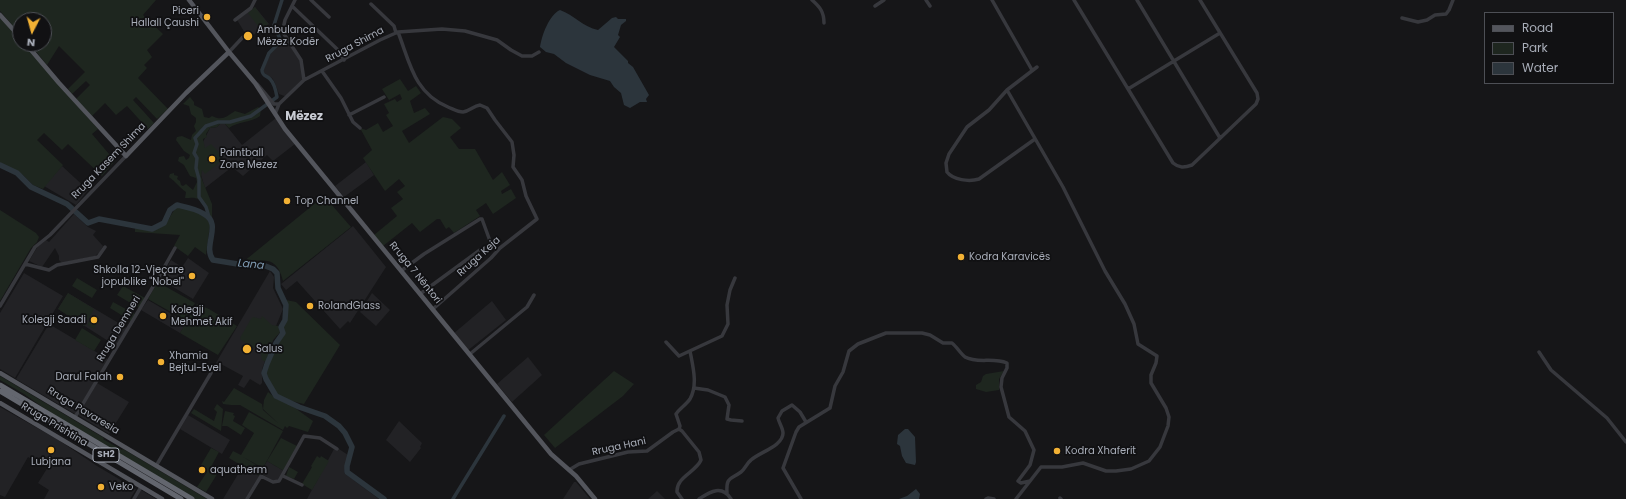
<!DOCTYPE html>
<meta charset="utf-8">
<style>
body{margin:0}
#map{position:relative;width:1626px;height:499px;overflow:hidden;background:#161618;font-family:Poppins,sans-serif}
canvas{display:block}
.legend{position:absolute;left:1484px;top:12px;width:130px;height:72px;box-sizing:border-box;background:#111113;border:1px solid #4d4f55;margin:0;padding:5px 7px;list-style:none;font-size:12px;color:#a8adb8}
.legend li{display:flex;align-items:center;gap:8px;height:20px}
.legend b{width:20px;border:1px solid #4d4f55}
.north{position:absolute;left:12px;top:12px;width:40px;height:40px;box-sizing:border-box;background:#111113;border:1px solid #4d4f55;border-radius:50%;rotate:186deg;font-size:11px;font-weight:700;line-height:16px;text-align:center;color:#a8adb8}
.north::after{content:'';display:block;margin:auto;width:14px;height:18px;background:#f2b134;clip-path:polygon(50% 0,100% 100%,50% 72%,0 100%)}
</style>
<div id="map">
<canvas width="1626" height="499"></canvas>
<ul class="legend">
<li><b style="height:5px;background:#53555c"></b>Road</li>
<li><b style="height:11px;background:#1e261f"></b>Park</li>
<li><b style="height:11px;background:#2c353c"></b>Water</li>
</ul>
<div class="north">N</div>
</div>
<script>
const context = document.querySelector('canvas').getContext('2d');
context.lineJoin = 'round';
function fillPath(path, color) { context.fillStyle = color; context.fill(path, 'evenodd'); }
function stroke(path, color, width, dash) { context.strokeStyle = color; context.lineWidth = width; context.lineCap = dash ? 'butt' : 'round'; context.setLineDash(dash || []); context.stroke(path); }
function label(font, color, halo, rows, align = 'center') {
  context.font = font + ' Poppins,sans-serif'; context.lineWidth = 3.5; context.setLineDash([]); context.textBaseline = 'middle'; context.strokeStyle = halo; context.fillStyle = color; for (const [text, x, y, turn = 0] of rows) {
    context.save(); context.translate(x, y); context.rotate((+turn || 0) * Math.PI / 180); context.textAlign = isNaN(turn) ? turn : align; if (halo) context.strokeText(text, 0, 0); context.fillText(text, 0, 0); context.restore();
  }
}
const built = new Path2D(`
 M255,7L269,24L252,36L248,31L245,33L237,20Z
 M287,39L301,60L304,80L287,97L279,94L274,81L272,78L264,73L263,71L271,52Z
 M276,118L295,144L273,161L267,155L243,176L232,167L205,188L201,175L203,142L210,128L217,127L220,124H225L242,145Z
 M366,162L374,175L344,197L335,186Z
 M62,166L88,190L76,205L44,186Z
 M74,214L88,227L96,231L93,235L103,246L100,252L95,256L62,263L59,260V256L55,248L42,267L29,261L38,246L46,240L49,242Z
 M353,226L386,267L350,323L348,321L340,329L297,281L286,290L281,284Z
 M188,258L209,273L193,299L160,279L171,260L182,267Z
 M270,271L274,277L273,288L283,309L276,326H278L280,332L273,340L262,369V383L260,385L250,379L244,388L238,385L243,376L219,363L212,374L210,373Z
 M24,273L63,296L15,378L0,369V313Z
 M68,293L127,328L116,346L58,309Z
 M372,293L390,310L376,326L360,312Z
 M148,300L187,323L180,333L141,310Z
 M492,301L506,320L467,351L453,334Z
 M49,324L108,359L75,414L16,379Z
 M528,357L542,375L512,402L497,384Z
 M97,383L129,402L109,434L78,415Z
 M0,407L57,439L97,466L136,489L130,499H44L49,490L38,483L48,467L28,457L5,497L0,495Z
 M188,415L230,440L222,454L180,429Z
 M399,421L422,443L420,447L421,448L410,462L386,440Z
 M334,449L338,451L339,449L348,455L344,473L379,499H307Z
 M267,461L284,471L280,479L274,481L260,473Z
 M243,466L259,476L245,499H223Z
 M574,482H576L590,499H563Z
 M141,490L156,499H136Z
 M657,491L665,499H648Z`);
const green = new Path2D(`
 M0,0H156L143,15L163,34L147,50L152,57L144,65L147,68L138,78L168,109L157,119L136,97L133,100L154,123L148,129L127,106L116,115L105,103L92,116L76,99L90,85L86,81L72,94L68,89L85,72L59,46L47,65L30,44H44V20H20V34L0,11Z
 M255,7L268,24L261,30L248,13Z
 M0,19H2L20,40V44H24L98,129L92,134L115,161L102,176L68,144L62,150L44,133L37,140L63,165L43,189L33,185L23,175L0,163Z
 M400,79L408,91L416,86L421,93L410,101L414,113L425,108L430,114L402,131L409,143L443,117L452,119L461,128L450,137L459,149H475L493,180L502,172L510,185L501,191L502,194L511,189L516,198L493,214L486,203L476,210L480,216L454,233L449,227L446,229L440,219H437L420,232L412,223L383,246L374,235L397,216L391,208L403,199L397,192L405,186L399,179L385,191L363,158L372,150L360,128L366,130L378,123L383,132L393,126L386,115L389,113L384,104L395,99L397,102L402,99L400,94L389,100L382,89Z
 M190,97L194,102V105L202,109L204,117L209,118L212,116C222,121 226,117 235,111L245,114L258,107L261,109L260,116C251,123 238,121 229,128L225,124H220L217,127L210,128L206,134L207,137L203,139L205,148L211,144L217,150L223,160L205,174L202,170L201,176L203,182L212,204V218C205,213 205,203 198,199C194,197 189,198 185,198L186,192C179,187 176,182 169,177L170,174L174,173V175L178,176L177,179L180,181L181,185L183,186L186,184L193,190L197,182L196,178L190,176L184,165L178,161L179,157L184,156L186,160L189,158L190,155L184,151L176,140L177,137L182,136L191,140L192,135L196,131L194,126L196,122V118L191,114L189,106L183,104Z
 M324,196L351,227L283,281C277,256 265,260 243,262Z
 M176,208C186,206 208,215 210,225L206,255L195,247L188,256L174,246L180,235L135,232V228C149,231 160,232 169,219C171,215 173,211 176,208Z
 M0,210L36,233L39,237L37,242L31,248L0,301Z
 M77,278L97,290L92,298L72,286Z
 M161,284L195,303L185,320L148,299L156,285L159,287Z
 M123,286L145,298L139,308L117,295Z
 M68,293L94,309L84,326L58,309Z
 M286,300L296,302L340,345L304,404C296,402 285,400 278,395C256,379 272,349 284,333C282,324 288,313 286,300Z
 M113,302L135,314L131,321L110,308Z
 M197,304L209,309L237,326L218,355L180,333Z
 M93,315L100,319L94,329L87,325Z
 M262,316L272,325L278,326L280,332L273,340L266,362L262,360L261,352L241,340L240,338L251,319L253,317L261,319Z
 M82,328L101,340L94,351L75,340Z
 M614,371L634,384L623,396L555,448L544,435Z
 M1004,371L999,379V390L986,392L976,389V385L981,382L983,376L986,374Z
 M0,376L104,438L103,439L122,450L123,449L207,499H194L51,413L24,394L0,380Z
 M234,388L262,404L263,410L279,424L263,409L264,400L268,392L277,399L288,403L313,421L308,432L289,426L287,428L284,425L285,426L283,430L240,405C234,405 228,405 223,404L222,401L224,402Z
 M217,404L223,409L221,431L191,413L194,409L214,421L217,412L214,409Z
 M225,411L234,413L233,415L235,416L233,421L245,428L241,435L227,426H222Z
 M249,412L283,431L263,468L243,457L263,469L259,476L229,458L233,451L241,455L254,433L242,425Z
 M281,438L297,446L284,471L267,461Z
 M211,448L219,452L212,465L214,466L213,468L219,471L206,492L197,487L207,472V469L201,465Z
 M317,456L320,458L321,456L329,461L312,490L302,484L312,467L311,466Z
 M289,467L298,472L294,479L286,476Z`);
const water = new Path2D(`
 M560,10C574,15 583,27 598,30L612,18L616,17L618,19H626V21L621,25L618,35L620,37L614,47L628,61V63L633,67L649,95L646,99L647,102H640L630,108L624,105L621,93L614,87L610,81L590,75L566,63L554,54L546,52L540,47C542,35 549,15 560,10Z
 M905,429H908L915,437L916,462L915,465L906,463L902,456L900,446L897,444L898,435Z
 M916,489L920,494L919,499H899L907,496Z`);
const canal = new Path2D(`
 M209,217L206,207L199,197V179L196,168L197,158L194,153L197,144L195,138L206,126L218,122H230L251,116L277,97C276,91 274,83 270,79C266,75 262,76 262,70L269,53L281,41L274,25L282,0
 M453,499L504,416`);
const river = new Path2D(`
 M0,165L17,173L31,187L67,204L88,223L99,219L152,229L164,223L170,210L177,205C186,207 197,209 204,214C223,224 202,246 213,260L250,266L263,265L273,269L277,273L278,288L286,305L285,320L281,327L283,333L276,343L267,364L264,373L266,379L276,396L299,407L325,416L339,426L345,433L352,447L347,466V472L384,499`);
const minor = new Path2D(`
 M295,0L285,20L283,29L284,34L301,60L304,80
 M311,0L329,17
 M812,0C820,7 824,12 824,23
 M926,0L930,6
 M992,0L1032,70
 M1074,0L1173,163C1179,168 1184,168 1192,165L1256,104L1258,99L1257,93L1200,0
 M1137,0L1220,138
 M371,4L394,26L396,33
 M292,6L337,49L344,60
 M875,6L884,0
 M1402,18L1418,22L1427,20L1435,15L1446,14L1449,10L1453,0
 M235,20L251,8L255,0
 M398,32C410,63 414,93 448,107C453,109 458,112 463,112C470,111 473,106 480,105L487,108L495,120L512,142L514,155L513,167L522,180L526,196L537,219L500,248L491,258L433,309
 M229,52L243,37
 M322,71L341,98L353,122L360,128
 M257,84L274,104H279
 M1128,89L1220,33
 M1007,90L1063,187L1105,271L1125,304L1134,324L1138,344L1157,356L1156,363L1151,375V383L1166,408L1169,417L1168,426L1160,447L1149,461L1131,469L1116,471H1106L1083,463L1062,467H1041L1016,499
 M275,114L279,104L304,80L380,40L398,32L442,29L465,31L497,40L511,50L522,56H532L539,52
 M349,115L384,97
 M1035,139L979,179C969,182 953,180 947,172L946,163L949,154L967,127L989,110L1007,90L1037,67
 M25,264L49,270L57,265L98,257L105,247
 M401,271L424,254L480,219H482L490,241L497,251
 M420,294L480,250
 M0,306L35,247L50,235L126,156
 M666,342L679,356L722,336L728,324L727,305L730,290L735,278
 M1539,352L1551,370L1607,418L1626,442
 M470,354L527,307L534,295
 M694,388L708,390L725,397L729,405L727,419L731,420L742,421
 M75,417L157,280L175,248
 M679,429L682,431L699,452L701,460C696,472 676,477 677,492L682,499
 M679,429L680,426L676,414C680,408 686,405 690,399C698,385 693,367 690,351
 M156,466L211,373
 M569,470L579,464L628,452L647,451L673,432L679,429
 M283,476L302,485
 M727,493C726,477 730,480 741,472C745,469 747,463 751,460C760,452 783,446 783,433C783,428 779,423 778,418L782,411L792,405L800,412L806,422
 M1060,498L1061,499
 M134,499L141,487
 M247,499L261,476L273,482L279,481L304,436L320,438L337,449
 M699,499C711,491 722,485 731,499
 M801,499L783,468L796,432L799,427L830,408L835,386L843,372L849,351L858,344L886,333H922L930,335L943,343H952C957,347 960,353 965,357C977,364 993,357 1007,363V368L1002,378L1001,387L1009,417L1025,431L1034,450L1030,465L1018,481L1021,483L1030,481
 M986,499L988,498L994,499`);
const major = new Path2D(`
 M189,0L229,52L255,83L285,129L551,454L576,476L595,499
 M0,15L20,37
 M26,44L59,83L126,156L186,93L229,52
 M0,373L212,499
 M0,403L162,499`);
const highway = new Path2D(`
 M0,385L192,499
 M0,391L181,499`);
const markers = [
 [207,17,4,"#f2b134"],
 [248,36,5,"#f2b134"],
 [212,159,4,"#f2b134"],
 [287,201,4,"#f2b134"],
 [961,257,4,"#f2b134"],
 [192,276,4,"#f2b134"],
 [310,306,4,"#f2b134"],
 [163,316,4,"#f2b134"],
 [94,320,4,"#f2b134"],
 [247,349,5,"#f2b134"],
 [161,362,4,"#f2b134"],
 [120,377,4,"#f2b134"],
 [51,450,4,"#f2b134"],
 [1057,451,4,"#f2b134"],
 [202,470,4,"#f2b134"],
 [101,487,4,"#f2b134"]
];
const shields = [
 [106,455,26]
];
const shieldNames = [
 ["SH2",106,455]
];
const poiNames = [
 ["Piceri",199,11,"right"],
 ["Hallall Çaushi",199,23,"right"],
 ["Ambulanca",257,30],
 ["Mëzez Kodër",257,42],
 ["Paintball",220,153],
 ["Zone Mezez",220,165],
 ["Top Channel",295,201],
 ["Kodra Karavicës",969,257],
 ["Shkolla 12-Vjeçare",184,270,"right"],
 ["jopublike \"Nobel\"",184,282,"right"],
 ["RolandGlass",318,306],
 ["Kolegji",171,310],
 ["Mehmet Akif",171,322],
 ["Kolegji Saadi",86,320,"right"],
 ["Salus",256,349],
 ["Xhamia",169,356],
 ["Bejtul-Evel",169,368],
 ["Darul Falah",112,377,"right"],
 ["Kodra Xhaferit",1065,451],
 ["Lubjana",51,462,"center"],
 ["aquatherm",210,470],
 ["Veko",109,487]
];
const streetNames = [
 ["Rruga Shima",355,45,-28],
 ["Rruga Kasem Shima",109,161,-46],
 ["Rruga Keja",479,257,-42],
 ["Rruga 7 Nëntori",415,273,51],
 ["Rruga Demneri",119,329,-59],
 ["Rruga Pavaresia",83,411,31],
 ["Rruga Prishtina",54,425,31],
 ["Rruga Hani",619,447,-12]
];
const waterNames = [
 ["Lana",251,265,6]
];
const quarterNames = [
 ["Mëzez",304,117]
];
fillPath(built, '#222225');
fillPath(green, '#1e261f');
fillPath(water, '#2c353c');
stroke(canal, '#2c353c', 3.5);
stroke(river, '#2c353c', 5.5);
stroke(minor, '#37383d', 3.5);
stroke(major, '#53555c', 4.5);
stroke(highway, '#63666e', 5);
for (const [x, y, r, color] of markers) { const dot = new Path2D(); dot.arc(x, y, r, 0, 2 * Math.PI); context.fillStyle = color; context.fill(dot); stroke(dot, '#111113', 1.5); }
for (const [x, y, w] of shields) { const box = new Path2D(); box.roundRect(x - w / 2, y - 7, w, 14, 3); context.fillStyle = '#111113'; context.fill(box); stroke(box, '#a8adb8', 1); }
label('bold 9px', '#a8adb8', null, shieldNames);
label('10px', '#a8adb8', '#111113', poiNames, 'left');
label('10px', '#a8adb8', '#111113', streetNames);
label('italic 11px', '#7f9bb3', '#111113', waterNames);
label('bold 12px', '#c9ccd4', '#111113', quarterNames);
</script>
